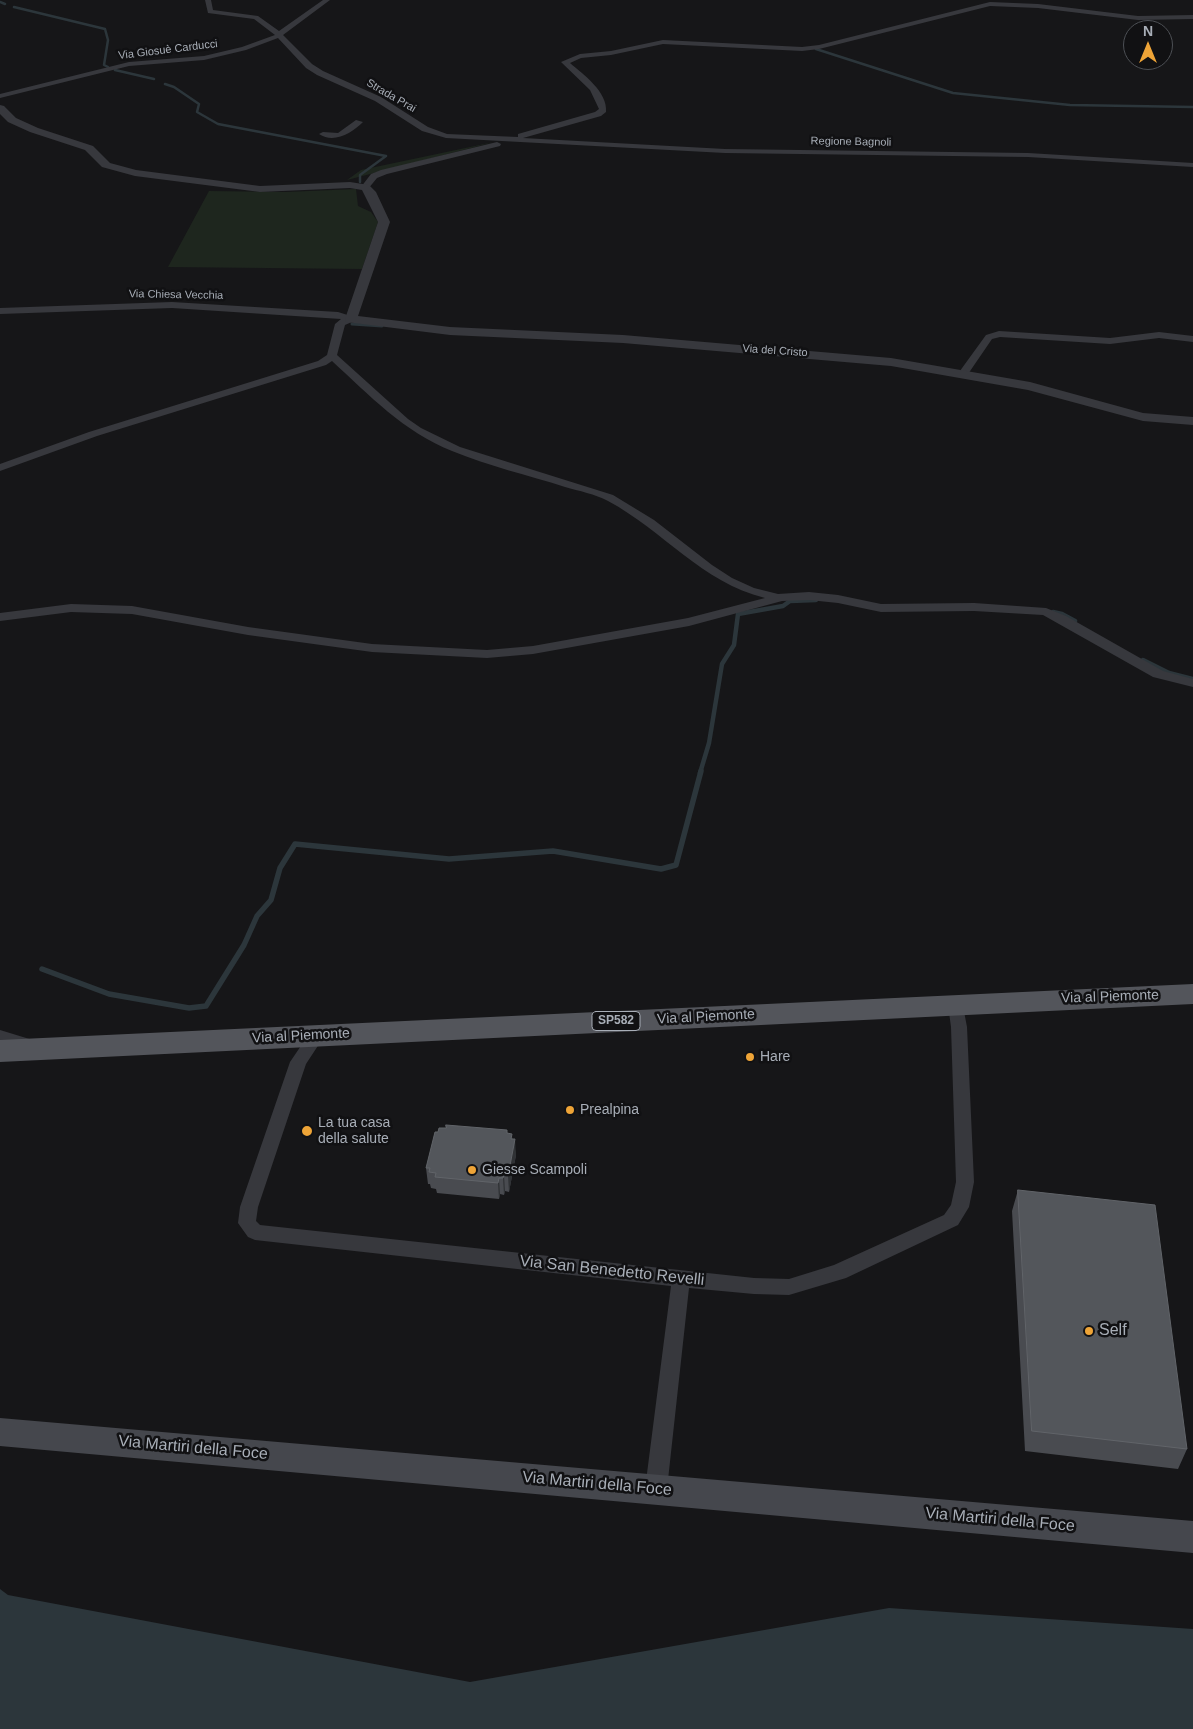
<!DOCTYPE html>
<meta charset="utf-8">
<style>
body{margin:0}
#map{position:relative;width:1193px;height:1729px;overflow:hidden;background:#161618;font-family:Helvetica,sans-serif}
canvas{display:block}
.north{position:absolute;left:1123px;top:20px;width:50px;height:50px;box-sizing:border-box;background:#111113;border:1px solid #4d5055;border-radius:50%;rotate:0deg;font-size:14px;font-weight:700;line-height:20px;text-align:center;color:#a8aeb7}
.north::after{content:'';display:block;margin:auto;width:18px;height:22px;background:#eea437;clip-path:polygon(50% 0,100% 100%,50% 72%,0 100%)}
</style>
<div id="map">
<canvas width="1193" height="1729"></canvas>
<div class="north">N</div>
</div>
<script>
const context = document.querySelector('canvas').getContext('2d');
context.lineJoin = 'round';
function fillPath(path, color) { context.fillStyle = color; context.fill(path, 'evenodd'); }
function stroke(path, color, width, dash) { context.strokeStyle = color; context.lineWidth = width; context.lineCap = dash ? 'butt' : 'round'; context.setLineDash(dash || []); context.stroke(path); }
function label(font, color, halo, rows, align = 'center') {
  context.font = font + ' Helvetica,sans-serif'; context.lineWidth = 5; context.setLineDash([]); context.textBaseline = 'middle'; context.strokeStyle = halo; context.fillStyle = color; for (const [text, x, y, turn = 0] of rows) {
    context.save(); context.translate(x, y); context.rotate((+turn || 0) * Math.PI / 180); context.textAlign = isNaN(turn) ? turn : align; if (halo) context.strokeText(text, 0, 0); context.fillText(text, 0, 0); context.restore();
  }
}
const green = new Path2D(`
 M494,142L347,180L361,170Z
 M356,189L358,206L371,212L378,222L362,269L168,267L209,191L285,192Z`);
const water = new Path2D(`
 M0,1589L8,1595L470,1682L889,1608L1193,1629V1729H0Z`);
const streamFar3 = new Path2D(`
 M0,2L5,4
 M14,7L105,29L108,40L104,65L108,67
 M816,49L953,93L1070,105L1193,107
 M115,70L154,79
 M165,84L174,87L199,104L197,112L218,124L386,156L360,175V182`);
const streamFar2 = new Path2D(`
 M352,324L382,326`);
const streamFar1 = new Path2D(`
 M1053,612L1062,614L1075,621
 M1143,660L1169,673L1193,679
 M700,773L709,743L722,664L734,645L738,614L783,606L790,601L816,600`);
const stream = new Path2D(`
 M42,969L109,994L189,1008L206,1006L244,945L257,916L271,900L280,868L295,844L449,859L553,851L661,869L676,865L701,771`);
const minor = new Path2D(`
 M205,0H211L213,10L258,16L279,31L323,0H330L283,35L312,64L323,71L381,97L428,127L447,134L518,137V134L595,112L599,109L590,90L561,62L580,54L611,51L663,40L802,47L819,45L990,2L1038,4L1138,16L1193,15V19L1138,20L1038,8L990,6L819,49L802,51L663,44L611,55L581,58L570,63C583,74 608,92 606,112L601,116L523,138L725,149L1028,153L1193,163V167L1028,157L725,153L446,138L422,131L375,101L317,75L306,68L278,38L246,50L204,60L129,66L0,98V94L129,62L204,56L242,47L275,35L254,19L208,13Z
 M356,120L363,122C352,133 334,144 319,134L323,132L338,133Z
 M497,142L501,144L500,146L387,174L377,178L368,189L361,187L371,174L381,170Z
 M172,302L338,312L354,317V321L345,325L337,355L408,419L421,428L460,447L613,495L654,520L712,565L732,578L754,588L778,594L809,592L838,595L881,604L974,603L1046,608L1066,616L1163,671L1193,679V687L1153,677L1043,615L974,611L881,612L838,603L809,600L782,601L689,626L533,654L487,658L372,652L248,635L132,614L71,612L0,621V613L71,604L132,606L248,627L372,644L487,650L533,646L688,618L765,598C701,582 664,531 608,501C595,494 579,491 565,487C528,475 488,466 452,451C404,432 369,395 332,361L326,365L97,436L0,471V464L89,432L318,361L327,355L335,324L341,319L172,308L0,314V308Z
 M999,331L1110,338L1159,332L1193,336V342L1159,338L1110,344L1000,337L992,339L966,377H958L957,375L986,335Z
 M956,999L962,1001L967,1027L974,1182L969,1207L958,1225L846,1278L789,1295L754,1294L689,1288L667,1489L663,1496L656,1499L649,1496L645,1489L671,1286L255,1240L248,1237L238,1223L240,1207L290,1062L311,1031L317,1029L323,1031L325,1035L306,1064L258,1207L256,1221L260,1225L754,1278L789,1279L834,1265L944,1215L951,1205L956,1182L951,1027L948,1005L950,1001Z
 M0,1030L36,1041L38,1045L36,1049L30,1051L0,1042Z`);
const tertiary = new Path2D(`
 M0,105L4,106L16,118L38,128L93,146L110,163L136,170L260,186L350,182L369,185L376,192L390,222L358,316L450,327L623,335L891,358L1030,382L1143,413L1193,417V425L1143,421L1028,390L891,366L623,343L450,335L346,322L345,319L378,222L362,190L350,188L260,192L135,176L102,167L85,150L30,132L8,122L0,114Z`);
const secondary = new Path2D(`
 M0,1418L1193,1521V1553L0,1446Z`);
const primary = new Path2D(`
 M1193,984V1004L0,1062V1040Z`);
const wall = new Path2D(`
 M438,1132L507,1133L513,1139L516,1155L509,1192L505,1191L504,1195L500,1194L499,1199L437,1193L436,1189L431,1188L430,1184H428L426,1168Z
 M1018,1190L1187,1449L1178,1469L1025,1451L1012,1211Z`);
const shadedWall = new Path2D(`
 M512,1134L513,1148L515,1139L516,1155L509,1192L508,1176Z
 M504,1175L505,1191L504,1195L503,1178Z
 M499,1178L500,1194L499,1199L498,1183Z`);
const building = new Path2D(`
 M446,1125L507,1130V1133L512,1134L511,1139H515L508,1176L504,1175L503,1178H499L498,1183L435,1177L436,1173L429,1172L430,1168H426L435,1132H438L439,1128H446Z
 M1018,1190L1155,1205L1187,1449L1032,1431Z`);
const markers = [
 [750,1057,5,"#eea437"],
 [570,1110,5,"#eea437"],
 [307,1131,6,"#eea437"],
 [472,1170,5,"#eea437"],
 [1089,1331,5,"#eea437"]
];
const farStreetnames = [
 ["Via Giosuè Carducci",168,50,-7],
 ["Strada Prai",391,96,30],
 ["Regione Bagnoli",851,142,1],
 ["Via Chiesa Vecchia",176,295,1],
 ["Via del Cristo",775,351,4]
];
const shields = [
 [616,1021,48]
];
const shieldNames = [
 ["SP582",616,1021]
];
const streetNames = [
 ["Via al Piemonte",1110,997,-2],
 ["Via al Piemonte",706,1017,-3],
 ["Via al Piemonte",301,1036,-3]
];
const poiNames = [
 ["Hare",760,1057],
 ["Prealpina",580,1110],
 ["La tua casa",318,1123],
 ["della salute",318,1139],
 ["Giesse Scampoli",482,1170]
];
const nearStreetnames = [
 ["Via San Benedetto Revelli",612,1271,6],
 ["Via Martiri della Foce",193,1448,5],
 ["Via Martiri della Foce",597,1484,5],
 ["Via Martiri della Foce",1000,1520,5]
];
const nearPoinames = [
 ["Self",1099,1331]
];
fillPath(green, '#1e261e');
fillPath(water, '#2c363b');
stroke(streamFar3, '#2c363b', 2.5);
stroke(streamFar2, '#2c363b', 3);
stroke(streamFar1, '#2c363b', 4.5);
stroke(stream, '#2c363b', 5.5);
fillPath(minor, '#37383d');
fillPath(tertiary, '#37383d');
fillPath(secondary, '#45474d');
fillPath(primary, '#53555b');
fillPath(wall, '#494b50');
fillPath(shadedWall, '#303235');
fillPath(building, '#53565b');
stroke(building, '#616469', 1);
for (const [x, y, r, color] of markers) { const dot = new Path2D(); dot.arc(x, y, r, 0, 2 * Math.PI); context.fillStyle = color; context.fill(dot); stroke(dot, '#111113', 2); }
label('11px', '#a8aeb7', '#111113', farStreetnames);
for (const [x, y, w] of shields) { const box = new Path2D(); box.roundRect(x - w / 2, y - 9.5, w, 19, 4); context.fillStyle = '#111113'; context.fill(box); stroke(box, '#a8aeb7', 1); }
label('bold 12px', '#a8aeb7', null, shieldNames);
label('14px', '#a8aeb7', '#111113', streetNames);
label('14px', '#a8aeb7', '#111113', poiNames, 'left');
label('16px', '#a8aeb7', '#111113', nearStreetnames);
label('16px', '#a8aeb7', '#111113', nearPoinames, 'left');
</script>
